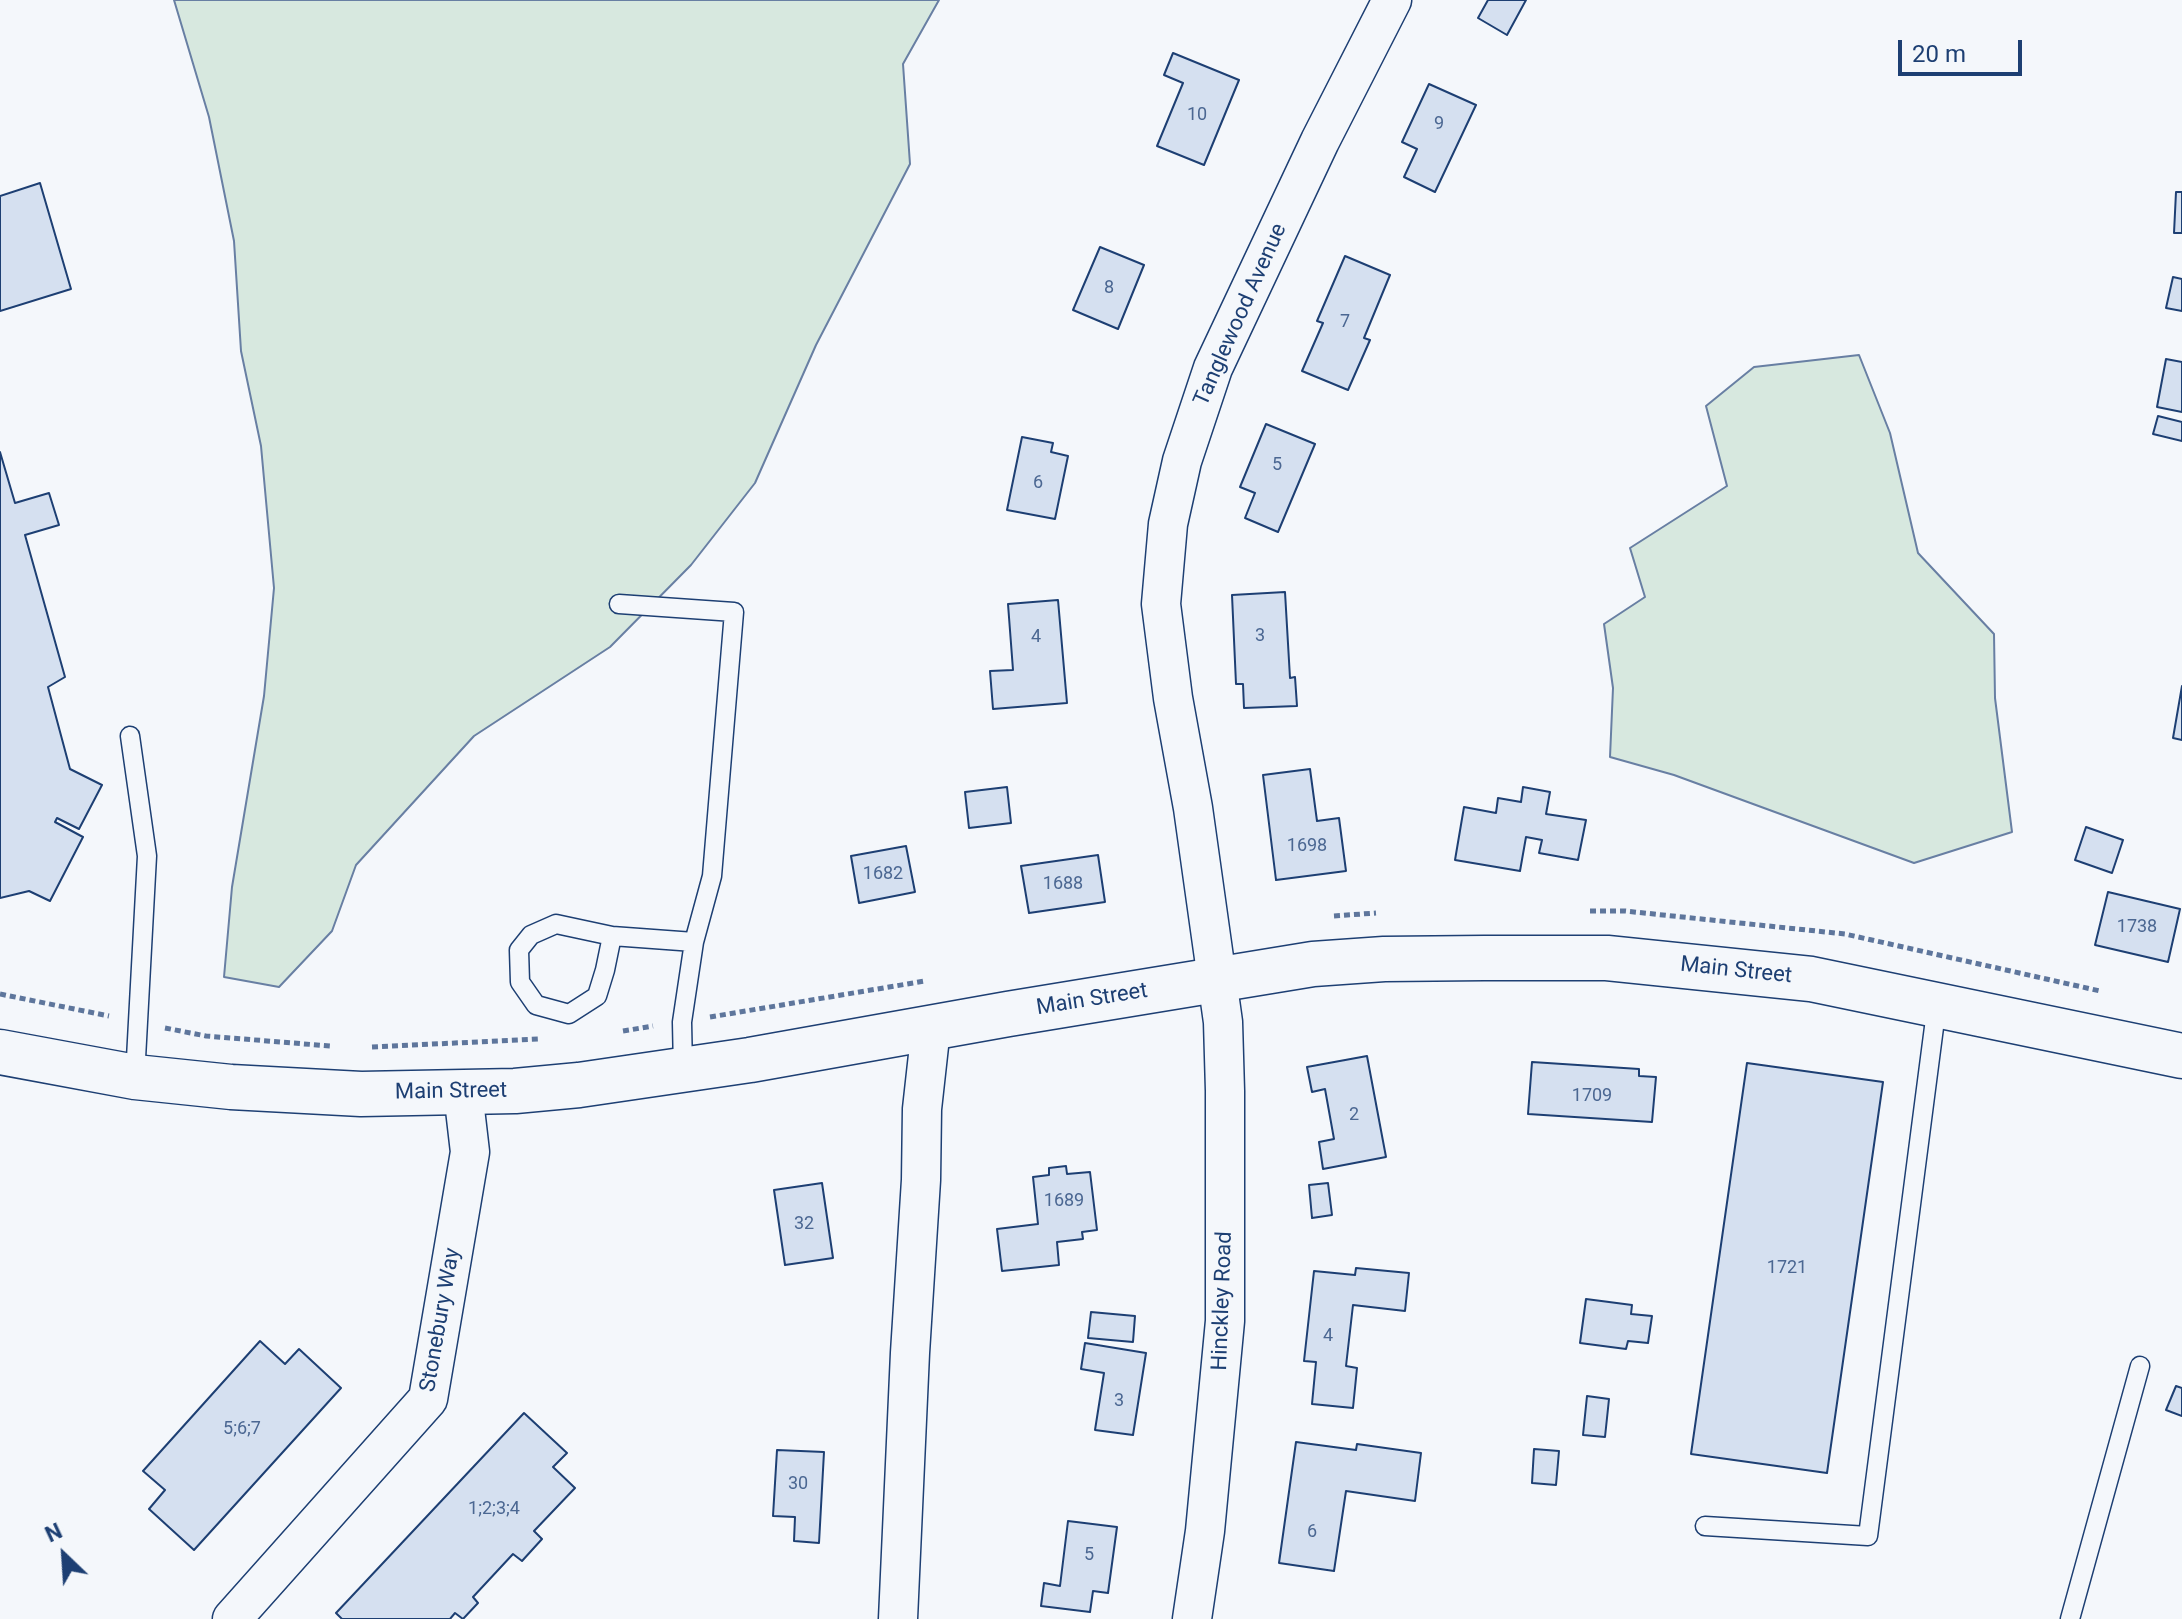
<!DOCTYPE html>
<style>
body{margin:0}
#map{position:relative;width:2182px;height:1619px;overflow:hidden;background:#f4f7fb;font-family:Roboto,sans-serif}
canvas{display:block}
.north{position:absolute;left:24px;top:1515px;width:80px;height:80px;-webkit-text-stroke:6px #f4f7fb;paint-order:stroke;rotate:335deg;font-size:22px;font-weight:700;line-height:32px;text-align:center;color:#1d3f73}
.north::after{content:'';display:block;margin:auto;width:28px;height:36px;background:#1d3f73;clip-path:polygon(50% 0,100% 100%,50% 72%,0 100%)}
.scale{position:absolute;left:1898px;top:40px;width:124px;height:36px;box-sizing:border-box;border:4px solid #1d3f73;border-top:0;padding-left:10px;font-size:24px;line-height:28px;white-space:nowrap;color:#1d3f73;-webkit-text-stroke:6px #f4f7fb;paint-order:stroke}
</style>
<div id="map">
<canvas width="2182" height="1619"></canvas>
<div class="north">N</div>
<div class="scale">20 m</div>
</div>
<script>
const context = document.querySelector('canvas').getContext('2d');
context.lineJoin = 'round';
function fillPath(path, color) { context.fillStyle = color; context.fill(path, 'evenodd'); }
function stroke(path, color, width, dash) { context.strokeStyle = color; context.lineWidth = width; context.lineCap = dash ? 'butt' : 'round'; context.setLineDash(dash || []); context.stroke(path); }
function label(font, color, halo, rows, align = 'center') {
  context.font = font + ' Roboto,sans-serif'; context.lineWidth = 6; context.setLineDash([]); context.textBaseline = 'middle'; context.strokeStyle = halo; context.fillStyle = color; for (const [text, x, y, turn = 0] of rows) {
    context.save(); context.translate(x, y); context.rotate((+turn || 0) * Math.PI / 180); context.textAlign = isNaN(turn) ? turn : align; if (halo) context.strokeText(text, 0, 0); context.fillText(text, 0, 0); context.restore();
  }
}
const green = new Path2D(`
 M174,0H939L903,64L910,164L816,345L755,483L691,565L610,647L474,736L356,865L332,931L279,987L224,977L232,887L264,696L274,588L261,446L241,351L234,241L209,117Z
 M1859,355L1890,433L1918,553L1994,634L1995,698L2012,832L1914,863L1674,775L1610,757L1613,688L1604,624L1645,597L1630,548L1727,486L1706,406L1754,367Z`);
const building = new Path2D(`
 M1488,0H1526L1507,35L1478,18Z
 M1173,53L1239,80L1204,165L1157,146L1183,83L1164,75Z
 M1429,84L1476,105L1435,192L1404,177L1417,149L1402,142Z
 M40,183L71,289L0,311V196Z
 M2176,192H2182V233H2174Z
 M1100,247L1144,265L1118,329L1073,310Z
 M1345,256L1390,275L1364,338L1370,340L1348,390L1302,371L1323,323L1317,321Z
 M2173,277L2182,279V311L2166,308Z
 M2166,359L2182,362V412L2157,407Z
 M2158,416L2182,422V441L2153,434Z
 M1266,424L1315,444L1278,532L1245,518L1255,493L1240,487Z
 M1022,437L1053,443L1051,452L1068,456L1055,519L1007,510Z
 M0,452L15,503L49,493L59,525L25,535L65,677L48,687L70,769L102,785L79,829L57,818L55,822L83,837L50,901L29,891L0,898Z
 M1285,592L1290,678L1295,677L1297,706L1244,708L1243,684H1236L1232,595Z
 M1058,600L1067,703L993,709L990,671L1013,670L1008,604Z
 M2182,686V740L2173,738Z
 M1310,769L1317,821L1339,818L1346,871L1276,880L1263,775Z
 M1007,787L1011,823L969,828L965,792Z
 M1523,787L1550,792L1546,814L1586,820L1578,860L1539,853L1542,840L1526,837L1520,871L1455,860L1464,807L1496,813L1498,798L1521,802Z
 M2086,827L2123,840L2112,873L2075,860Z
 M906,846L915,892L859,903L851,856Z
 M1098,855L1105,902L1029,913L1021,866Z
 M2108,892L2180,909L2168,962L2095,945Z
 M1367,1056L1386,1157L1323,1169L1319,1142L1334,1139L1325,1089L1312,1092L1307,1067Z
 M1532,1062L1639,1069V1076L1656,1077L1652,1122L1528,1114Z
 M1747,1063L1883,1082L1827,1473L1691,1454Z
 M1066,1166L1067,1174L1090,1172L1097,1230L1082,1232L1083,1239L1057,1242L1059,1265L1002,1271L997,1229L1038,1224L1033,1177L1049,1175V1168Z
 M822,1183L833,1258L785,1265L774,1190Z
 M1328,1183L1332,1215L1312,1218L1309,1185Z
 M1356,1268L1409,1273L1405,1311L1353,1305L1346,1366L1357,1368L1353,1408L1312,1404L1316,1362L1304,1361L1314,1271L1355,1275Z
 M1586,1299L1632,1305L1631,1314L1652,1316L1648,1343L1628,1341L1626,1349L1580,1343Z
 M1091,1312L1135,1316L1133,1342L1088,1338Z
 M260,1341L285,1364L299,1349L341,1388L194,1550L149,1509L165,1490L143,1471Z
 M1085,1343L1146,1353L1133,1435L1095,1430L1104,1373L1081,1369Z
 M2176,1386L2182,1388V1416L2166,1410Z
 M1587,1396L1609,1399L1605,1437L1583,1435Z
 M524,1413L567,1453L553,1467L575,1488L534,1531L542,1539L522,1561L513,1554L473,1597L478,1603L463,1619L455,1613L450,1619H342L336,1613Z
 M1296,1442L1356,1450L1357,1444L1421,1453L1415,1501L1346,1491L1334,1571L1279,1563Z
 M1534,1449L1559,1451L1556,1485L1532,1483Z
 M777,1450L824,1452L819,1543L794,1541L795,1517L773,1516Z
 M1068,1521L1117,1527L1108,1593L1093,1591L1090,1612L1041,1606L1044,1583L1060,1586Z`);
const path = new Path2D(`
 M1590,911H1625L1845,934L2100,991
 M1334,916L1376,913
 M0,994L109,1016
 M710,1017L925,981
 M165,1028L206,1036L330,1046
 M623,1031L653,1026
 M372,1047L538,1039`);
const lane = new Path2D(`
 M619,604L734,612L712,876L694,942L682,1022L683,1070
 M130,736L147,856L135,1077
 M612,936L605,970L597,996L569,1014L536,1005L520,982L519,950L531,935L556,924L612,936L694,942
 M1705,1526L1868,1536L1937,1004
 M2070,1619L2140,1366`);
const street = new Path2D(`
 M232,1619L428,1399L470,1152L463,1092
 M898,1619L910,1353L921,1180L922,1109L931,1028
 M1192,1619L1205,1531L1225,1321V1091L1223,1022L1193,808L1173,698L1161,604L1168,524L1182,461L1213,368L1320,141L1392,0`);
const secondary = new Path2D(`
 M0,1052L135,1077L231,1087L361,1094L515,1091L579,1085L750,1060L1008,1014L1313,964L1384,959L1484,958H1607L1811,979L2182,1056`);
const numberNames = [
 ["10",1197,115],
 ["9",1439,124],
 ["8",1109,288],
 ["7",1345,322],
 ["5",1277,465],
 ["6",1038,483],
 ["3",1260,636],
 ["4",1036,637],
 ["1698",1307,846],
 ["1682",883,874],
 ["1688",1063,884],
 ["1738",2137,927],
 ["1709",1592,1096],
 ["2",1354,1115],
 ["1689",1064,1201],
 ["32",804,1224],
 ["1721",1787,1268],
 ["4",1328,1336],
 ["3",1119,1401],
 ["5;6;7",242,1429],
 ["30",798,1484],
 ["1;2;3;4",494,1509],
 ["6",1312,1532],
 ["5",1089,1555]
];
const streetNames = [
 ["Tanglewood Avenue",1241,315,-66],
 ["Main Street",1736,971,6],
 ["Main Street",1092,1000,-9],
 ["Main Street",451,1092,-1],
 ["Hinckley Road",1223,1301,-88],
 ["Stonebury Way",441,1320,-80]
];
fillPath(green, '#d7e8df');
stroke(green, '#687fa3', 2);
fillPath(building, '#d5e0f0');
stroke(building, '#1d3f73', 2);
stroke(lane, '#1d3f73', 21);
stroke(street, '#1d3f73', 41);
stroke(secondary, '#1d3f73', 47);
stroke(path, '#5e769c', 5, [6, 4]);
stroke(lane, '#f4f7fb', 18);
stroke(street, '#f4f7fb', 38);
stroke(secondary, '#f4f7fb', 44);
label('18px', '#4b6792', null, numberNames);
label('22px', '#1d3f73', '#f4f7fb', streetNames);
</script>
